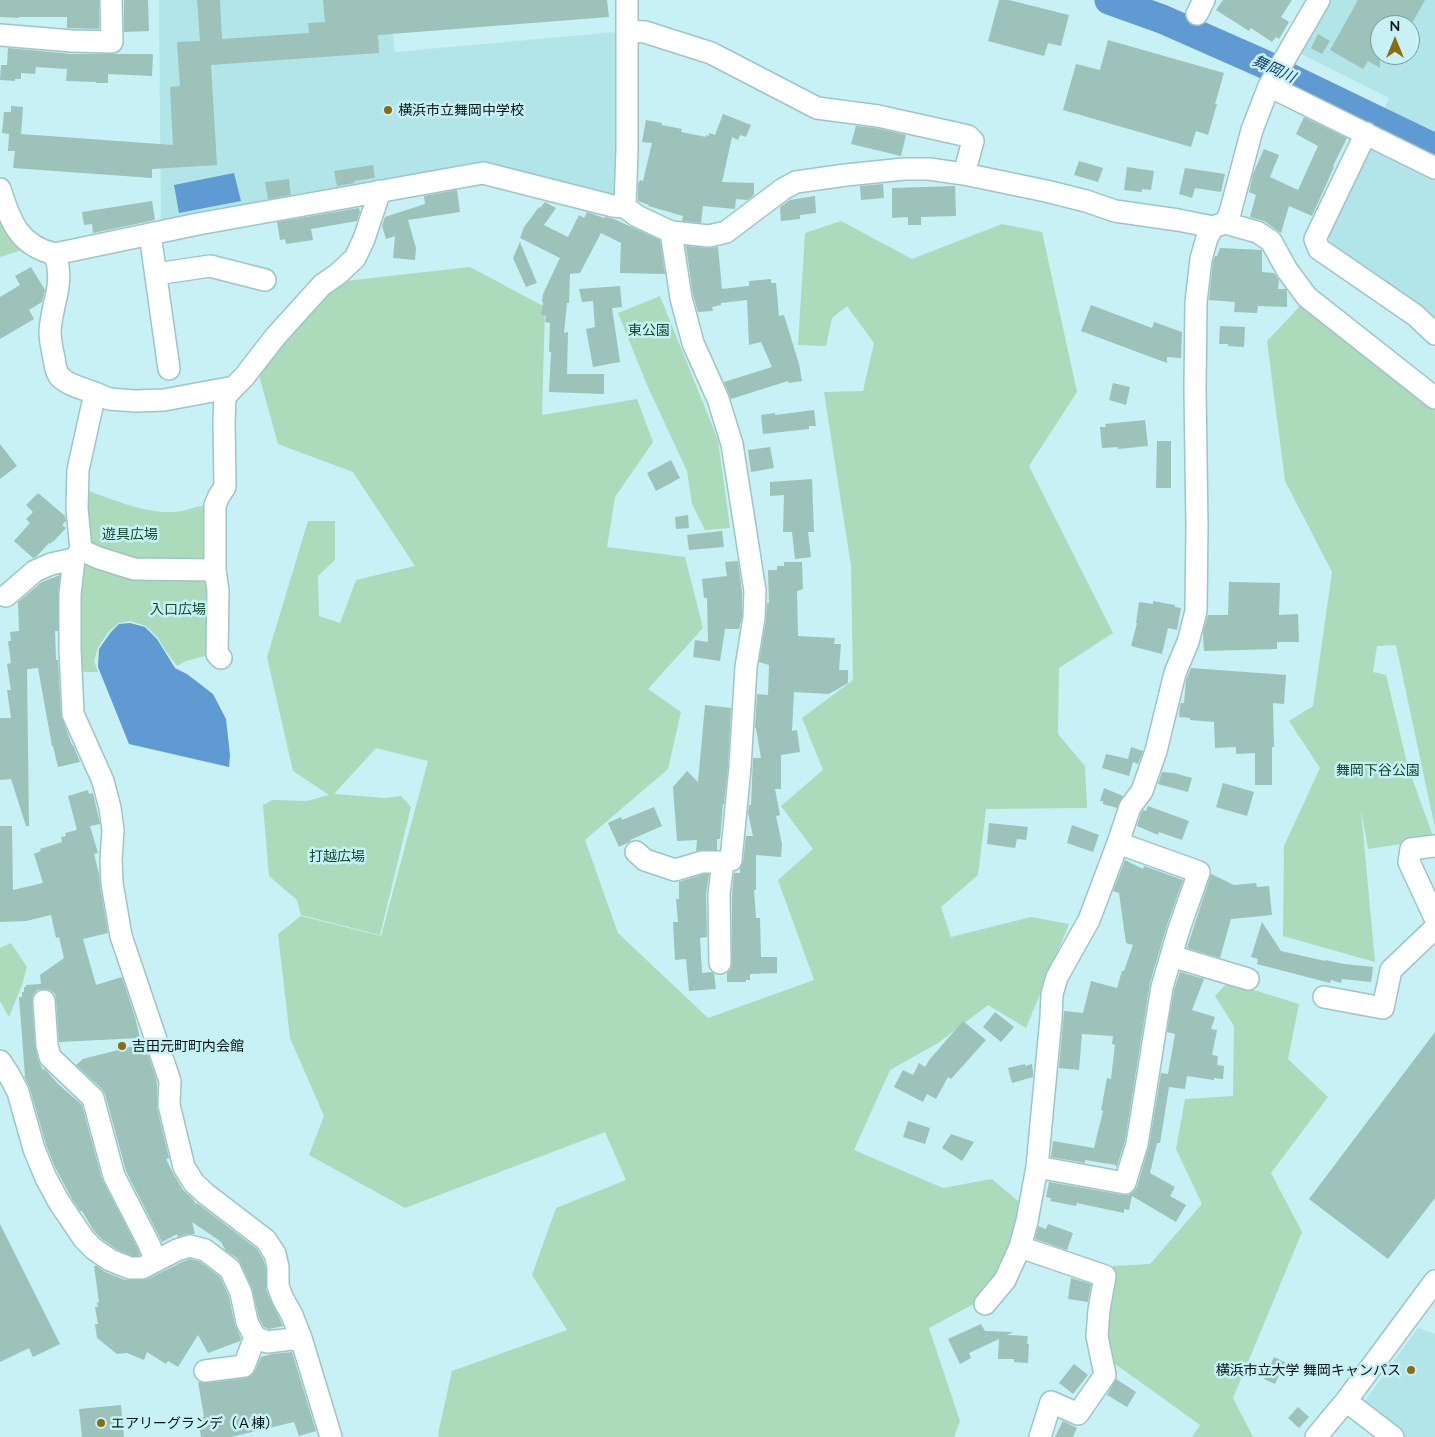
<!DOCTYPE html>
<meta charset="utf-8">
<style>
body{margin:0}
#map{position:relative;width:1435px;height:1437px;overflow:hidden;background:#c7f1f4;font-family:Lato,sans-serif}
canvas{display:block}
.north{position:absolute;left:1370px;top:15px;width:50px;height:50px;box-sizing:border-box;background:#c7f1f4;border:1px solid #7a999b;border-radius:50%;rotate:0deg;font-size:14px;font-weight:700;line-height:20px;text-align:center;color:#061516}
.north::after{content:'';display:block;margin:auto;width:18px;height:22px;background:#8c6b0c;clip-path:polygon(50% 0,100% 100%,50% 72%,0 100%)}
</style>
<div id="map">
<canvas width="1435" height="1437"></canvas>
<div class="north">N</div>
</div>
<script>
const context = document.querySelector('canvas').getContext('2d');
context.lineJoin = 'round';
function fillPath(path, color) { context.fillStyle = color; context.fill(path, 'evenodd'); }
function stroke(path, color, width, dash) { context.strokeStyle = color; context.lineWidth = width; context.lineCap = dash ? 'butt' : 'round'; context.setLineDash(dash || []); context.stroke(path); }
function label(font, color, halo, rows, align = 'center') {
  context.font = font + ' Lato,"Noto Sans JP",sans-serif'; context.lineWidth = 5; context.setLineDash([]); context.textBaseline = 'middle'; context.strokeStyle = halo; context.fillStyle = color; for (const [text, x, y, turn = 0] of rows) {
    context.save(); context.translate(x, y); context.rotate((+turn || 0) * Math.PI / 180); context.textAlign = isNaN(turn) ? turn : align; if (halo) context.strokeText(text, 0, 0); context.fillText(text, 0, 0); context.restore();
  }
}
const built = new Path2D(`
 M159,0H389L395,52L616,32V193L614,200L483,168L161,226Z
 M1327,0H1435V323L1330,241L1329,234L1389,98L1297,52ZM1380,25H1410V55H1380Z
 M1418,1328L1435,1334V1437H1403L1361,1406Z`);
const green = new Path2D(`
 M0,212L22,250L0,257Z
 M841,221L912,259L1002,224L1042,232L1077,392L1029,466L1113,633L1059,668L1058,734L1085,766L1087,808L986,809L978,875L941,907L951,937L1031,917L1069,924L1026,1028L988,1005L938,1043L890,1070L854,1150L943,1188L992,1179L1024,1206L987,1297L929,1328L960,1421L954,1437H439L438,1434L452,1371L567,1330L532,1275L556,1208L626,1180L605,1132L405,1208L309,1155L324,1116L290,1038L278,934L301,916L381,936L428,761L376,748L334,794L386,798L401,796L411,807L380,935L301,915L297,900L269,876L263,805L272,800L307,801L329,795L293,771L267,657L308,521H335V560L318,576L319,616L340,623L356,580L415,566L353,472L278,444L257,368L336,282L470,267L545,307L542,415L637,399L653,442L615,497L607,547L685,557L703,628L648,689L681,712L668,769L585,840L618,933L708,1018L814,980L778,880L813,849L781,806L823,770L802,718L853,680L851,566L824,392L863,391L874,343L847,306L832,318L826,346L798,345L805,233Z
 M660,296L718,440L730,528L705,530L692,504L687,471L647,385L618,313Z
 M1302,304L1435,404V828L1396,645L1377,646L1373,672L1386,675L1408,767L1434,839L1368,849L1361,810L1375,962L1283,936L1284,846L1320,768L1289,721L1313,706L1332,572L1285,481L1267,341Z
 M80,488C110,498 141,513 173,512C187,512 196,504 211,506L209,566L129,564L88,547Z
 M79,561L210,574L212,654L186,661L177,666L165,650L158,638L146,626L130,621L119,623L110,630L98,647L94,661L98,672H81Z
 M11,943L27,967L22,985L9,1017L0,1001V948Z
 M1228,982L1299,1004L1288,1059L1328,1097L1271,1173L1302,1232L1233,1398L1253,1437H1192L1200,1425L1111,1361L1092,1313L1113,1266L1150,1264L1202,1204L1176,1149L1185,1099L1233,1096L1234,1026L1215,996Z`);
const water = new Path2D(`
 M234,173L241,201L179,213L174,185Z
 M130,623L145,627L157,639L175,668L187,674L213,694L226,719L230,755L229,767L129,744L98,667L99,649L111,632L119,624Z`);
const river = new Path2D(`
 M1109,0L1162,19L1264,64L1294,80L1435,148`);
const building = new Path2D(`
 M0,0H99V29L67,28V17H19V18L0,17Z
 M124,0H148L149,31L124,32Z
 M197,0H220L222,39L309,33L308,23L325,22L323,0H607L609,17L378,35L379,53L211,65L217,165L152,169V178L13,168L15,151H8L9,134L2,133L4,112H11V106L23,107L21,134L173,145L170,87L180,86L177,42L200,41Z
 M999,0H1009L1069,15L1061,46L1048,43L1044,56L988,41Z
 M1223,0H1292L1281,17L1289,22L1279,39L1276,37L1272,42L1251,28L1249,31L1216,10Z
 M1358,0H1425L1411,25H1380V68L1368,61L1363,69L1330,50Z
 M1318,34L1330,41L1322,54L1311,48Z
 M1108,40L1224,73L1215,104H1217L1208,135L1196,131L1191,147L1063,110L1076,64L1100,70Z
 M8,48L72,54H153L152,76L108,74V83H96V82L66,81L67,69L36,67L35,74L21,73V79H15V81L0,80L1,65H7Z
 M723,114L751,125L746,137L740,135L738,140L732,137L722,182L754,183V195L748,200L736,199L735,209L703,206L701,223L682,221L683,216L648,206L649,205L638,201V184L640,180L643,181L652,143L642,142L646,120L662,123V125L682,129L681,132L706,137V135L709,136V133L715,135Z
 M1304,117L1347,138L1333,166L1334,167L1312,216L1289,206L1281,233L1264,221L1250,217L1256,195L1249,192L1253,174L1264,149L1279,155L1270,177L1298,190L1318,146L1296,134Z
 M856,126L876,128L906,135L901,156L851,144Z
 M1079,161L1103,168L1098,182L1074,175Z
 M373,165L375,178L354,181L355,183L337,186L334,171Z
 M1127,167L1154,171L1151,190L1142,189V192L1124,190Z
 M1185,168L1225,174L1221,192L1195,188L1192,198L1179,194Z
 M289,179L291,195L268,199L265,182Z
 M883,184L884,198L861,200L860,186Z
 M955,186L956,216L921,217V225H908V217L892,218V188Z
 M457,190L460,212L408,220L416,248L415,260L393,258L395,236L386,239L382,226L385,217L425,204L424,196Z
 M815,196L816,213L800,215V219L781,221L780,207L790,200Z
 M152,201L155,220L93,233L92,224L84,225L82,212Z
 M545,202L556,208L544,225L568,237L579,215L584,218L587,212L604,218L605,217L614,219L660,240L665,274L620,273L621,243L601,233L580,273L570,274L569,303H567L564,333L568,332L567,374H604V394L549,392L551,352H549L550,323L545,322L546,316L541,315L543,302H542L543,294L560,258L520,238L524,227L539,207L540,208Z
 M359,208L360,212L357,221L311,229L313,240L286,244L285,239L280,240L277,222Z
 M520,242L537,283L526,287L513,258Z
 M686,246L708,248L718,247L722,289L749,286V281L771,279V283H776L779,316L784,315L799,364L802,381L789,383L788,381L731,399L724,382L772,367L761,342L749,345L747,300L721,303V305L712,307L713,311L698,312L693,295Z
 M1220,248L1262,250V272L1274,273L1279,280L1278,289H1286L1287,292V307L1258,306L1257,313L1234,312L1235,302L1209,300L1213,261L1215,256H1217Z
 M31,267L45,290L42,302L29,310L34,319L0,339V297L20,285L15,276Z
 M620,286L622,307L612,308L620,362L593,367L586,329L595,327L593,301L582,302L579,289Z
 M1091,305L1152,328L1154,322L1182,332L1181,358L1167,357V363L1081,331Z
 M1220,326L1245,327L1244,347L1228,346V344H1219Z
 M1113,383L1130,387L1126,405L1109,400Z
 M814,410L816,426H809V429L763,434L761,415L775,413V415Z
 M1145,420L1148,446L1118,449V447L1102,448L1100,427H1106L1105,424Z
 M1157,441H1171V488H1156Z
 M0,444L17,466L0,479Z
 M770,447L774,468L751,472L748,450Z
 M671,460L680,478L656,491L647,473Z
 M812,479L814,532H808L811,557L795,559L792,532H783L784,495L770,496V482Z
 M38,493L65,516L66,521L62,525L66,528L53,542V541L50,544L49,543L36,557L33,558L14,541L30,523L26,519L33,512L26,505Z
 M688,515L689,528L676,529L675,517Z
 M722,531L724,547L689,550L687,535Z
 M738,561L742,592V617L739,629H725L720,661L693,657L695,640L708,642L707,598H704L702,579L727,576L725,562Z
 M784,562H802L803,589L797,591L798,636L835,638L834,644H841L839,670H848V683L829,694L794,692L792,731L797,730L800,752L781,755V789H775L780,815L776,816L782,844L781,857L756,855V890H754L756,918H760L761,957H777V973L750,974V980H746V982H727V973L731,969L732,963V895L734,873H740V869L743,862L746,836H753L748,813L749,805H751L753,758H761L756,728H755L757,694L768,695L769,665L759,662L766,620L767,603H769L768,570H777V566H784Z
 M60,575L58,594V631H55L56,660H58L61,715L72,745H73L80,762L58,767L53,746H52L38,668L27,669L29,826H26L11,779L0,780V718H11L7,690H11L7,664L11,663L8,641H11L10,632L19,631L18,602L42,582Z
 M1229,582L1280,583L1279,615L1298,614L1299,642H1277V649L1204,651L1203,632L1208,615H1228Z
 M1153,601L1175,605V607L1181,608L1177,630L1168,628L1162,654L1131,646L1137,623H1136L1139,602L1153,604Z
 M1191,668L1286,675L1284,704L1273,703L1274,747H1272V785H1255V753L1236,754V747L1215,748L1214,722L1190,720V718L1179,717L1180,705L1181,703H1184L1186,680Z
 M705,705L731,708L728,766L724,804H723L720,839H717V850L696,851L697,840L677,841L673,787L687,771L698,782Z
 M1131,747L1143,751L1138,764L1133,762L1129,776L1102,768L1106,754L1128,759Z
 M1162,772L1174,773L1192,778L1188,792L1158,784Z
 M1223,783L1254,792L1247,816L1216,807Z
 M1104,788L1123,796L1117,808L1103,804V801H1100Z
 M88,790L89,794L93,793L100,824L90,826L98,853L94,854L99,874L100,885L108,933L83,939L96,985L122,977L135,1017L140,1038L59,1042L56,1000L55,994L50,990L43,989L37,990L33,995L32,1001L35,1046L38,1060L43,1070L45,1069L57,1083L82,1105L102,1179L138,1249L140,1255L139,1256H132L116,1249L102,1239L94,1231L82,1211H80L72,1199L55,1167L46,1145L30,1089L24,1076H25L19,997H22V992H24V987H26V985L41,984L40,975L64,958L59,937L56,938L51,915L26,921L0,922V826H12L13,890L43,883L34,854L41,851L40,849L62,842L61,837L66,836L65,833L77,830L68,796Z
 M1148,806L1189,821L1182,840L1159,832L1158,835L1137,826L1141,813L1143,810L1146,811Z
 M654,807L662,826L630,840L631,841L619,847L608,823L621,817L622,820Z
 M989,823L1028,827L1026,840L1017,839L1015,848L987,844Z
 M1072,825L1099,835L1093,852L1067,843Z
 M1125,860L1143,869L1144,866L1183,880L1167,925L1150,983L1125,1141L1116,1169V1165L1085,1160V1163L1051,1157L1053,1141L1094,1148L1103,1111L1101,1110L1107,1078L1111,1079L1115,1045L1112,1044L1113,1036L1082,1034L1079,1070L1059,1068L1064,1011L1083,1013L1091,981L1117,988L1122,971H1124L1133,945L1126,943L1119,893L1113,891Z
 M704,874H709L706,894L707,937L700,938L702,973L712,972L714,974L716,989L689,991L686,959L675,960L673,922H678L676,899H679V882Z
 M1211,874L1234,885L1256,883L1257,887L1269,886L1272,915L1231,919L1220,958L1187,948Z
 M1262,922L1281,951L1325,961V960L1344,964L1373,967L1371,982L1342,979L1341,983L1331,980L1330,983L1257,964L1258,959L1251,957Z
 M1180,972L1204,979L1192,1010L1215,1017L1211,1029L1217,1030L1212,1055L1218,1056L1217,1065L1224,1066L1223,1079L1214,1078V1080L1187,1076L1185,1089L1169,1087L1160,1143H1157L1150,1173L1175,1187L1170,1196L1186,1205L1176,1222L1132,1196L1129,1210L1124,1209V1213L1077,1203L1076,1206L1050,1201L1051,1198L1046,1197L1049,1182L1123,1195H1129L1134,1191L1137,1187L1149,1146L1161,1073L1168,1074L1175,1034L1167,1032L1174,990Z
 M995,1012L1014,1027L1001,1042L983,1027Z
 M963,1021L986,1040L951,1079L948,1077L936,1099L927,1094L923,1102L894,1087L903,1070L913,1075L919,1063L925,1067L930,1059Z
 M1435,1032V1198L1388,1259L1309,1199Z
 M141,1044L143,1055L148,1054L156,1078L157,1085V1108L169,1158L166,1159L173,1173L183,1190L192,1198L196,1204L197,1203L257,1249L263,1259L266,1268V1290L283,1326L269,1329L264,1327L259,1318L252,1288L241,1264L238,1259L226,1251L221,1242L217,1239L192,1222L195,1234H187L178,1237L177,1234L162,1242L126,1171L105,1094L102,1089L76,1065L83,1059Z
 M1025,1064V1066L1032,1064L1033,1071V1077L1012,1083L1008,1068Z
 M908,1121L930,1128L925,1144L903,1137Z
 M951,1134L974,1142L962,1161L942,1148Z
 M0,1224L60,1344L33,1357L29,1348L0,1362Z
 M1048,1224L1073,1233L1067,1250L1035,1239L1038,1226L1046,1229Z
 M190,1259L199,1261L220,1277L229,1297L235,1325L241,1338L240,1341L208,1353L198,1335L178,1367L168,1361L166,1364L147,1352L144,1360L127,1353L117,1354L97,1338L95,1324H98L95,1307H98L97,1302H99L94,1266H97L105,1272L125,1280H142L148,1279L182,1262Z
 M1071,1278L1091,1284L1088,1302L1068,1299Z
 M981,1324L985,1331L1013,1332L1007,1335L1028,1336L1027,1344H1029L1028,1363L1014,1362V1359H998L999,1339L969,1353L971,1358L960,1364L948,1339Z
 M292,1352L316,1431L299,1436L294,1422L231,1437H201L198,1418L204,1417L198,1382L207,1383L246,1378L251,1376L255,1371L261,1357L272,1354Z
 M1274,1357L1285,1362L1275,1384L1264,1379Z
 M1074,1364L1088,1375L1073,1394L1059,1383Z
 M1116,1379L1136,1392L1127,1407L1107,1395Z
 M121,1405L124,1437H82L79,1409Z
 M1298,1407L1309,1417L1299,1428L1288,1418Z
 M1063,1421L1077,1428L1073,1437H1055Z`);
const minor = new Path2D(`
 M1197,14L1204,0
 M627,31L645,32L711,53L817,108L878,116L968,136L973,141L964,174
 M0,35L72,41L112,42L111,0
 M1269,86L1435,168
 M1366,133L1315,239L1319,249L1415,315L1435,334
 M0,189C10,221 19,246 55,254L198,224L483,173L613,206L625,207L637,216L671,232L709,236L726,232L783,189L796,182L846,175L904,169H929L964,174L1046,191L1086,201L1115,211L1178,220L1213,227L1225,223L1257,232L1271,241L1287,270L1307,297L1435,398
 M625,207L627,150V0
 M1225,223L1230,213L1252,130L1269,86L1319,0
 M671,232L681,298L693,343L718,399L732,444L755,591L754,618L746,667L740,767L731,860L723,862L719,894L720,963
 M150,234L169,369
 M55,254C65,285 52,301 50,331C50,341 52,349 54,358C55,364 55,371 60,377C68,385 84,389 95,393L78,470L77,508L81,550L74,559L70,594V649L73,714L103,781L110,808L113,830L111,860L112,883L121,936L170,1081L169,1105L184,1167L194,1183L206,1194L266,1240L275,1254L278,1267V1286L283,1299L292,1315L301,1338L331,1437
 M156,274L210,266L265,280
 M95,393L109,399L135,401L164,400L234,387L244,377L275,337L322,285L338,274L355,258L364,239L380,191
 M81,550L99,558L134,569L215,570V505L219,496L225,487L224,422L225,397L234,387
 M215,570L218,591L217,654L221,658
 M6,596L35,571L51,564L74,559
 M1435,846L1411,849L1409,862L1435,918
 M636,852L645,860L675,870L702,862H723
 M1171,956L1248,979
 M1324,997L1383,1008L1391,970L1435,928
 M44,1001L47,1045L50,1057L93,1098L114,1176L149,1244L156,1261
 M0,1061L8,1073L18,1092L34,1149L46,1178L59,1202L84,1239L94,1249L110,1260L130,1268H142L177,1250L190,1246L205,1250L230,1269L241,1293L247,1322L255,1337L267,1342L301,1338
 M1037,1167L1125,1183L1137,1144L1162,987L1179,929L1199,872L1118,843
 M1020,1247L1105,1276L1099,1310L1097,1336L1105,1375L1078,1414L1051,1402L1040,1437
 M985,1304L1005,1280L1020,1247L1027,1221L1037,1167L1051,1018L1052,994L1057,977L1089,920L1118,843L1130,807L1142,791L1156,751L1175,673L1188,642L1196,611L1197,526L1195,389L1196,302L1201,259L1207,238L1213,227
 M205,1371L244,1366L255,1337
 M1346,1401L1393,1437
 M1316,1437L1346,1401L1435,1281`);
const markers = [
 [388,110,5,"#8c6b0c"],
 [122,1046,5,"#8c6b0c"],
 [1411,1370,5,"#8c6b0c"],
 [101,1423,5,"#8c6b0c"]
];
const poiNames = [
 ["横浜市立舞岡中学校",398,110],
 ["吉田元町町内会館",132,1046],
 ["横浜市立大学 舞岡キャンパス",1401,1370,"right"],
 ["エアリーグランデ（Ａ棟）",111,1423]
];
const parkNames = [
 ["東公園",649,330],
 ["遊具広場",130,534],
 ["入口広場",178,609],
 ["舞岡下谷公園",1378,770],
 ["打越広場",337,856]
];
const waterNames = [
 ["舞岡川",1274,69,25]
];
fillPath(built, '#b1e5e8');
fillPath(green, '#abdbbb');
fillPath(water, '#609ad2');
stroke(river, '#609ad2', 29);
fillPath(building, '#9cc2b9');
stroke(minor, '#9cc5c8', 24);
stroke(minor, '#fff', 21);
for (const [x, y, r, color] of markers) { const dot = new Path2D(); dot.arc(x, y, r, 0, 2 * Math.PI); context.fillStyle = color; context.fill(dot); stroke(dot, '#c7f1f4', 2); }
label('14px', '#061516', '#c7f1f4', poiNames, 'left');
label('14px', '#104b2c', '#c7f1f4', parkNames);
label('italic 15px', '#143f64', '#c7f1f4', waterNames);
</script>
